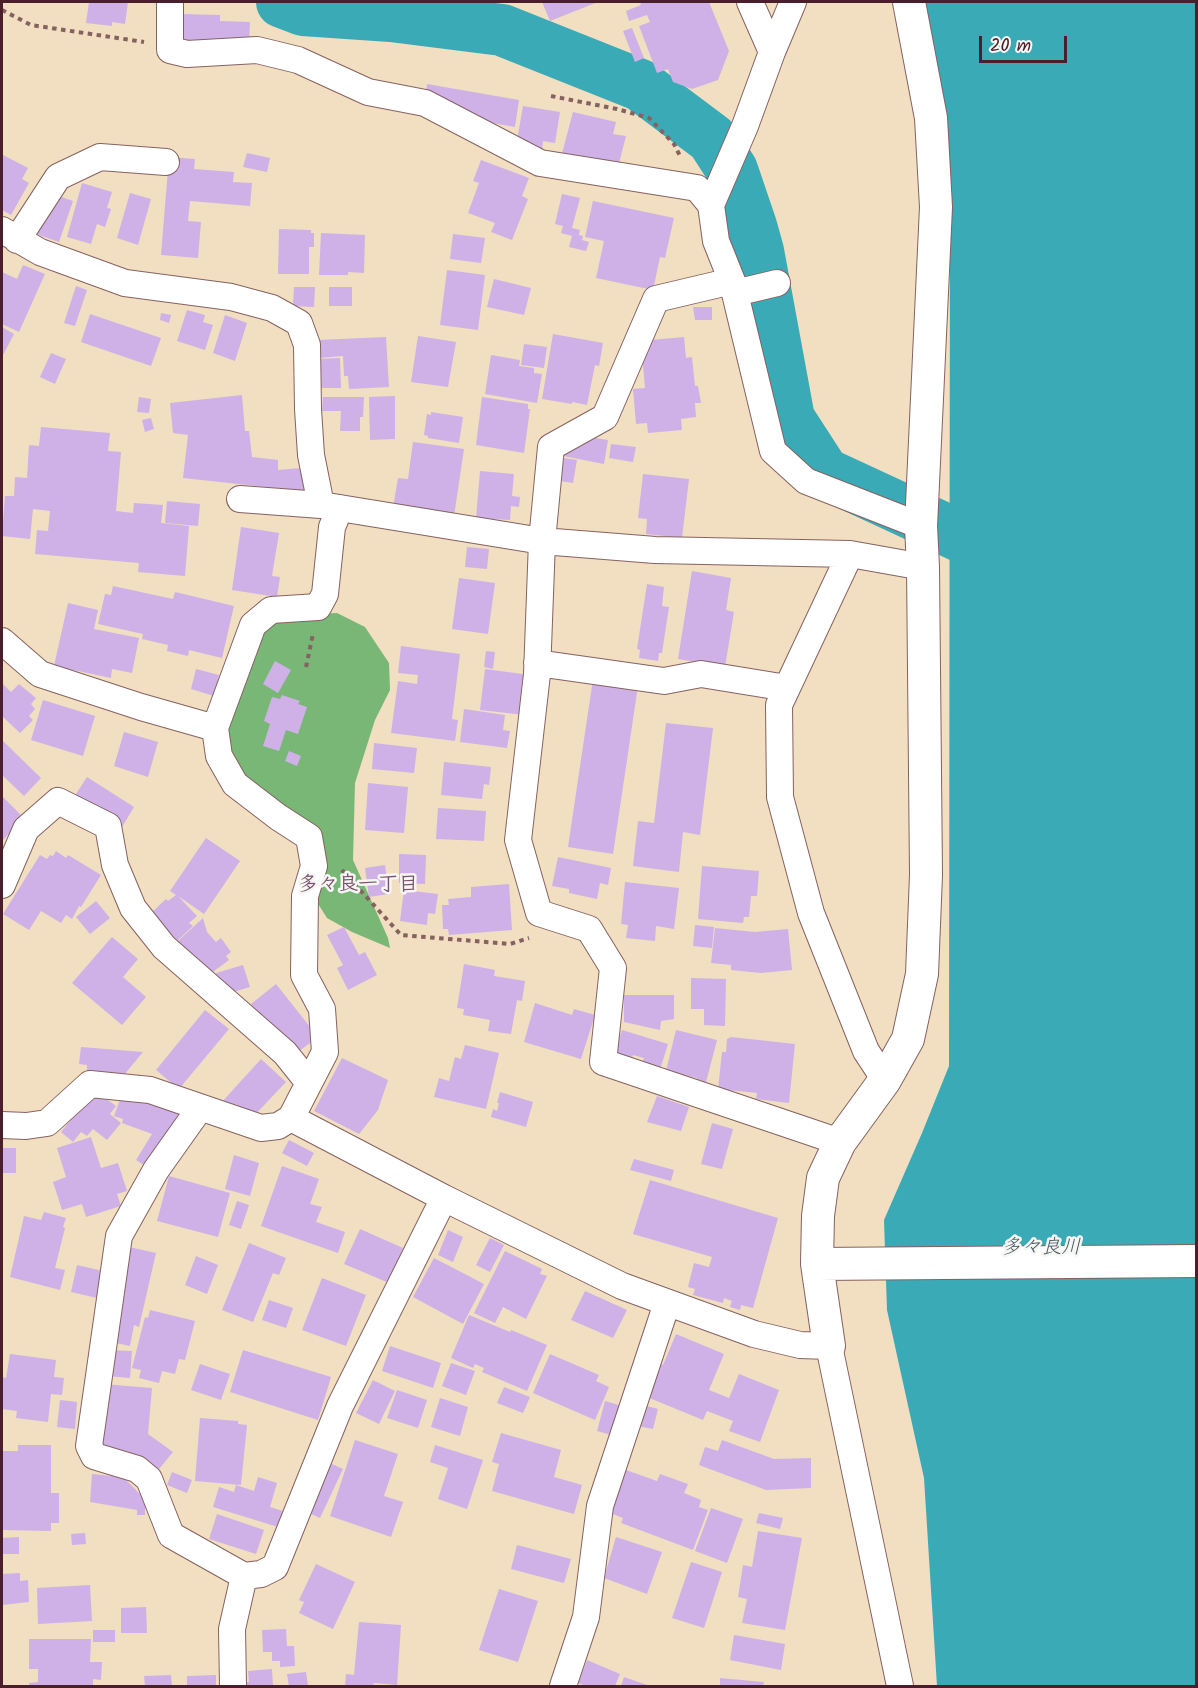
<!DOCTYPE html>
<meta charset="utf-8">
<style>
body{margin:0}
#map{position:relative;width:1198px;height:1688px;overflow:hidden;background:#f2dec1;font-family:Kalam,sans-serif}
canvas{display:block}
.frame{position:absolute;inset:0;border:3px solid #4a1f2b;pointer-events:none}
.scale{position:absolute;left:979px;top:36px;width:88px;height:27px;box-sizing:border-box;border:3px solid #4a1f2b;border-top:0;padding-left:8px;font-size:18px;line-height:21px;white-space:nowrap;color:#4a1f2b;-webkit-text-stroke:4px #f6f6f2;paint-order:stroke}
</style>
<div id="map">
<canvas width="1198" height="1688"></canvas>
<div class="frame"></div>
<div class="scale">20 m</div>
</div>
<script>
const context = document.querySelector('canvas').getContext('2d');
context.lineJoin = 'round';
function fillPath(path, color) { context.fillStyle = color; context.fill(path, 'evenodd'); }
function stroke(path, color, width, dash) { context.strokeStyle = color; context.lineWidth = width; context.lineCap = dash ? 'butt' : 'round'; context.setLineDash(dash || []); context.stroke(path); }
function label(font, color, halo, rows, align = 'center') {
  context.font = font + ' Kalam,"Klee One",sans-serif'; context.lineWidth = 5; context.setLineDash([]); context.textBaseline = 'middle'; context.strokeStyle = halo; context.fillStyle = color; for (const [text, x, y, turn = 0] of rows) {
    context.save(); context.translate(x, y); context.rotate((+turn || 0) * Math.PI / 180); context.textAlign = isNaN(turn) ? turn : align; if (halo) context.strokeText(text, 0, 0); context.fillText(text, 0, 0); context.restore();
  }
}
const forest = new Path2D(`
 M337,613L365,627L389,663L390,690L375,720L355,783L353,860L388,938L390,948L352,932L327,918L315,899L312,830L249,784L230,756L222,732L259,632L275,622L298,615Z`);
const water = new Path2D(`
 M925,2H1196V1686H937L924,1478L887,1310L884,1220L922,1133L949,1066L950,162Z`);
const river = new Path2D(`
 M282,2L303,10L391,16L502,30L640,85L712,139L732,170L751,226L758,251L789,419L824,473L962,537L1018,547`);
const building = new Path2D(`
 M89,2H128L125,24L112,22V26L86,23Z
 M542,2H598L550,21Z
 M640,2H709L729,51L718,80L692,89L673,82L668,69L657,73L639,26L650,22L647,15L629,21L626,11L641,5Z
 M182,14L220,15V21L250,22L249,42L181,44Z
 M632,28L644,58L635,62L623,31Z
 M427,84L519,100L515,127L463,118L448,108L450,100L426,96Z
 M523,106L560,112L555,143L543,141L542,150L516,146Z
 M573,112L616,122L613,134L626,136L618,167L560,161Z
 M247,153L270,158L267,172L243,167Z
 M3,155L28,168L22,179L29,183L11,215L2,210V158Z
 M169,157L195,159L194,169L234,172L233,182L252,183L250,206L190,201L188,221L201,222L198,258L161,255Z
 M481,160L529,178L522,196L528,199L512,240L491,232L495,223L468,213L479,183L473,181Z
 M82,183L112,192L107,208L111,209L105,227L97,224L91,244L67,237Z
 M50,193L73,201L59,242L36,234Z
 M130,193L151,199L138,245L117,238Z
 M562,194L580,198L572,228L580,230L579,235L583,236L582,240L589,242L586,251L569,247L572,236L561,233L563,226L555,224Z
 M593,201L674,218L665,258L660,257L653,290L596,278L604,241L585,237Z
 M279,229L311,230V233H314V247H309V274H278Z
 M321,233L365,235L364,273L348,272V275H319Z
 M453,234L485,238L481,263L450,259Z
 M23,265L45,274L19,332L2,324V272L17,279Z
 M447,270L485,275L478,330L440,325Z
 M494,279L531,288L524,315L487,307Z
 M76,286L87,290L75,326L64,323Z
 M294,287H315L314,307L293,306Z
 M329,287H352V306H329Z
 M693,307H712V320H695Z
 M187,310L205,315L203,322L213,325L205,350L177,341Z
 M161,313L171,315L169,323L160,320Z
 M90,314L161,338L151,366L81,342Z
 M225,315L247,323L235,361L213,353Z
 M2,327L14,334L2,357Z
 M553,334L603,343L599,366L595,365L587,405L572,402V404L542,399Z
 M418,336L456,342L448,387L411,382Z
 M386,337L389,387L349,389L348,376H344L343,356L319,358L318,340Z
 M684,337L686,358L692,357L695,386H698L701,403H695L696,417L681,419L682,430L648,433L647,423L636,424L633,389L645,388L642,354L651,340Z
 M524,344L547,347L544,368L521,365Z
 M51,353L66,359L55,384L40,377Z
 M491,355L520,360L519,366L534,368V373L542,374L537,403L485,394Z
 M340,358L341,388H320L319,359Z
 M242,395L245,431H249L252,457L278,460V470L301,468L304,492L279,495L275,488L183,478L188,435L173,433L170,403Z
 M395,396V439L370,440L369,397Z
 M139,397L151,399L149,413L137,412Z
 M323,397H364L363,417H360V431H340L341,411H322Z
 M482,397L528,404V409H530L524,453L476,445Z
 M431,412L463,417L459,443L428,438V436L424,435L427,414L431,415Z
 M151,418L154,429L145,432L142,420Z
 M41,427L110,433L108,451L121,452L116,511L133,513L134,503L163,505L161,523L189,526L185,576L138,572L139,563L35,554L37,530L48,531L50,511L33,509L30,539L2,536L5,496H14L15,477L27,478L29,445L39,446Z
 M589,437L608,440L604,464L563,456L564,451L569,452L570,446Z
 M413,442L464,449L453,523L392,514L398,478L408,479Z
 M611,444L636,447L633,462L609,458Z
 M564,458L577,460L573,483L560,481Z
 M480,471L514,474L512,496L520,497L519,507L511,506L510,520L476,518Z
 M643,474L689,479L682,538L646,534L647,519L638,518Z
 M167,501L200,504L198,526L165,523Z
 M241,527L279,533L272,576L280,577L277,597L232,590Z
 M467,547L489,549L487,569L465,567Z
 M692,571L731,578L726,610L734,612L725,667L678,659Z
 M459,578L495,583L488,634L452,629Z
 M647,584L664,587L662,606L669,607L662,653H659L658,661L639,658L640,650L637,649Z
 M113,586L173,599L175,592L234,606L222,658L189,650L188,656L167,651L168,645L142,639L143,634L98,624L105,594L111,595Z
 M68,603L98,610L94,629L139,638L132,673L112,669L111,678L54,666Z
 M401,646L460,654L452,719L458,720L455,741L391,733L398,681L417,684L418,675L398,673Z
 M486,651L495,652L493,669L484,667Z
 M275,661L291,670L278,693L263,684Z
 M196,669L219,675L214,696L191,689Z
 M485,669L530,675L525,715L480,710Z
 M593,679L638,686L613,854L568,847Z
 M2,683L11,692L19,684L36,698L31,704L35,709L29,716L33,720L20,733L2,716Z
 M282,695L300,701L298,704L307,707L298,734L286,730L279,751L263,746L270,724L264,721L272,697L280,699Z
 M43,700L95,716L83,756L31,740Z
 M464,709L505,715L503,730L510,731L507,748L460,742Z
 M666,723L713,728L700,835L683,832L679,872L633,866L638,821L654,823Z
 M124,732L158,742L148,777L114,766Z
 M2,740L41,778L24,796L2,775Z
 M374,743L417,748L414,773L372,769Z
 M289,751L301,756L297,766L285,761Z
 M444,762L491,767L489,785L484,784L482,799L441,795Z
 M87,777L134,807L122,827L74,797Z
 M368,783L408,787L404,833L365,830Z
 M2,796L24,818L2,841Z
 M438,808L486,811L484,841L436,839Z
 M206,838L240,861L204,914L178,896L197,916L189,923L193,926L176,942L150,914L166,899L168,901L176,895L170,891Z
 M56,851L66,858L68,855L101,875L81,907L79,906L72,919L66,915L61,923L41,911L29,930L3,914L40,855L47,859L50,855L53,856Z
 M399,854L426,855L425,884L399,883Z
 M558,857L611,868L608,885L600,883L597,899L569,893V889L552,886Z
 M385,865L389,894L369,897L365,868Z
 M702,866L759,871L757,896H751L749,917H744L743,923L698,919Z
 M625,882L679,888L674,929L656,926L655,941L626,938L628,925L621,924Z
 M509,884L512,930L449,935L448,929H443L442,905H449L448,899L471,897V887Z
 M404,890L438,894L435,914L428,913L427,925L400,921Z
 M96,901L110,918L90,934L76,917Z
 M203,918L207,932L216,942L221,938L231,952L226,956L229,960L206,977L178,941Z
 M695,925L714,927L712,948L693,946Z
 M344,927L359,955L365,952L377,975L348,990L337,968L343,965L327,935Z
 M715,928L755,932L788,929L792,970L761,973L731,970V965L711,963Z
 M112,937L138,959L123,977L146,997L122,1025L72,983Z
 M464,964L495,970L494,976L525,981L522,1001L517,1000L511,1034L488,1031L490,1020L463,1015L464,1009L457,1008Z
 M243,965L250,987L223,995L216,973Z
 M691,978L726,979L725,1026L704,1025V1009H691Z
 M276,984L318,1037L294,1055L251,1004Z
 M624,995H674V1019L661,1021L660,1030L624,1022Z
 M535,1003L572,1015L574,1009L595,1015L581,1059L524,1042Z
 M205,1010L229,1029L179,1089L156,1070Z
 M622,1030L668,1044L659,1073L641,1068L644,1058L633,1055L630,1064L613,1058Z
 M676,1030L717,1040L704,1090L695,1088L697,1078L666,1071Z
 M731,1037L795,1044L789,1103L756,1099L757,1093L718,1089L722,1052H726L727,1039Z
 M465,1045L499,1053L486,1109L434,1097L439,1078L449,1081L455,1057L461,1059Z
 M81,1047L143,1052L124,1075L87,1072V1065L79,1064Z
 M342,1058L388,1080L378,1110L359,1134L314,1111Z
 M261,1059L286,1082L251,1119L236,1104L230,1111L221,1103Z
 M123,1091L186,1113L150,1169L136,1160L152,1134L122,1123L123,1119L114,1116Z
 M97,1092L116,1106L110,1114L121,1123L107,1140L93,1129L87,1136L81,1132L73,1142L61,1132L86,1101L89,1103Z
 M500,1092L533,1102L526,1127L491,1117L493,1109L497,1111L499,1103H497Z
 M657,1096L689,1107L681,1131L647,1122Z
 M712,1123L733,1129L722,1169L701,1164Z
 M91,1137L101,1168L118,1163L127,1191L117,1194L121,1206L86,1217L82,1204L62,1210L53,1182L66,1177L57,1148Z
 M289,1140L314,1153L307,1166L282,1153Z
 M2,1148H16V1173H2Z
 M234,1155L259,1163L250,1196L225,1189Z
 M634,1159L674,1170L671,1181L630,1170Z
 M282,1166L319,1179L310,1204L322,1207L316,1222L345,1232L338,1253L261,1226Z
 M169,1176L230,1193L218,1237L157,1221Z
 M650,1180L778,1218L753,1308L741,1305L740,1310L730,1307L732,1301L724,1298L723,1303L693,1295L695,1289L688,1287L694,1263L709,1267L712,1257L633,1234Z
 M237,1201L249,1205L241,1229L229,1225Z
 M44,1212L66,1218L63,1227L65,1228L55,1268L65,1270L60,1290L10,1277L24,1216L41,1220Z
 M360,1229L403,1248L389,1283L344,1264Z
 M448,1230L463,1237L453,1262L438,1255Z
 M490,1238L504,1245L490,1272L476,1265Z
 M249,1243L286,1258L279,1275L273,1273L253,1322L222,1310Z
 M129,1247L156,1253L139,1327L134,1325L130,1346L111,1342Z
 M505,1251L542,1269L540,1274L547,1276L526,1319L503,1307L495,1323L474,1313Z
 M196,1256L218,1265L207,1294L185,1285Z
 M434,1258L484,1284L463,1324L413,1297Z
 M77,1265L103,1271L97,1298L71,1292Z
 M322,1278L366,1295L346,1346L302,1330Z
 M585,1291L627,1310L613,1338L571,1320Z
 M269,1300L293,1308L286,1328L262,1320Z
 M150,1310L195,1321L185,1360L179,1359L175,1374L162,1371L159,1383L139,1378L141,1370L132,1368L145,1317L148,1318Z
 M469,1315L510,1332L511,1330L547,1345L527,1391L482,1372L484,1368L475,1364L473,1368L451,1358Z
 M676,1334L724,1354L709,1390L729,1398L739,1374L779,1390L760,1442L729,1431L733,1421L707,1411L703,1420L642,1395L656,1362L663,1365Z
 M390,1346L441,1363L433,1388L382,1371Z
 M108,1350L132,1351L130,1378L107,1376Z
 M243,1350L331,1377L318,1420L230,1392Z
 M10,1354L56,1360L54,1377L64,1378L62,1395L51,1394L48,1422L16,1418L17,1411L2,1409V1377L6,1378Z
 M550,1354L599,1375L596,1381L609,1387L595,1420L533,1393Z
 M451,1363L475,1371L466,1395L442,1386Z
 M200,1364L230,1374L221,1400L191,1390Z
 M373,1380L395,1391L379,1424L356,1413Z
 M103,1384L152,1388L148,1434L173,1452L155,1474L105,1453L98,1441Z
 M504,1387L530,1397L523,1413L497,1403Z
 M397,1390L427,1400L418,1428L387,1418Z
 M440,1398L468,1407L460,1436L431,1427Z
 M60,1400L77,1402L75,1429L57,1427Z
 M605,1401L619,1405L611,1435L597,1431Z
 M643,1405L658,1409L653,1429L637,1426Z
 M200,1418L238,1421V1424L247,1425L241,1485L195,1481Z
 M501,1433L561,1450L554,1477L582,1485L574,1514L492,1491L499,1464L492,1462Z
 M355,1440L398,1454L384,1496L403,1502L391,1537L330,1516Z
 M722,1440L774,1459L811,1458V1488L766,1490L699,1465L705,1447L718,1451Z
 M18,1445H51V1493H59V1523H51V1531L2,1530V1451H18Z
 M435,1445L483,1460L467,1509L438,1499L448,1468L430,1462Z
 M330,1463L343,1469L320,1518L307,1512Z
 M626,1470L657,1481L660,1474L688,1484L684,1493L701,1500L699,1507L708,1510L693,1550L621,1523L623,1518L610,1513Z
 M172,1472L192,1480L187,1493L167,1485Z
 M92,1474L123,1477L145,1499V1515H137V1510L90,1502Z
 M258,1477L277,1483L270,1507L283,1511L278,1527L213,1507L219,1487L234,1492L236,1485L254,1491Z
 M711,1508L743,1519L727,1563L695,1551Z
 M759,1513L783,1518L780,1529L756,1523Z
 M217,1514L264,1530L256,1554L209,1539Z
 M758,1531L802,1538L785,1630L742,1623L747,1599L738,1597L743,1565L752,1567Z
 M85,1533L86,1544L72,1545L71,1534Z
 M19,1537V1554H2V1538Z
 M616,1537L662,1552L647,1594L604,1578Z
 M517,1545L571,1559L564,1583L511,1569Z
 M691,1562L722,1572L704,1628L672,1618Z
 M316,1564L355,1582L333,1629L299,1613L304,1602L299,1600Z
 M20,1573V1581L28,1580L29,1602L2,1605V1574Z
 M90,1585L92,1621L38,1624L37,1588Z
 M499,1589L538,1601L518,1662L479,1650Z
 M146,1607L147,1633H121V1608Z
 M359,1622L401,1625L397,1685L374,1683L373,1686H345L346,1674L354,1675Z
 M286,1629L287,1646H294L295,1666L280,1667V1661H272V1652H263L262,1630Z
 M93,1630H115V1642H93Z
 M734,1635L785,1644L781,1670L730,1660Z
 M29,1639H91L90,1662H102L101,1680L93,1679V1686H29V1683L38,1682V1669H29Z
 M587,1660L620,1674L615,1686H586L578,1683Z
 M272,1669L273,1686H243V1682H249L248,1671Z
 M306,1672L308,1686H289L287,1674Z
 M171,1675L172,1686H145L144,1676Z
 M216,1675V1686H187V1676Z
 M624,1677L650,1686H621Z
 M720,1678L764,1682L763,1686H720Z`);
const path = new Path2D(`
 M2,10L31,25L144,42
 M551,96L617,109L649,118L674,144L681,158
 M306,667L313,634
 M342,870L401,935L510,944L529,938`);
const minor = new Path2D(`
 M170,2V50L187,54L257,50L298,60L368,92L425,103L540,163L697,188L711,205
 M750,2L772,52
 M793,2L772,52L745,126L711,205L716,241L732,281L773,451L806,481L921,526
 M2,230L40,252L125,283L231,297L272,308L299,323L307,345L308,409L311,455L321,505L542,541L655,550L850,554L923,567
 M17,240L58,177L100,157L166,162
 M732,281L656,299L605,417L551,447L542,541L537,674L518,840L539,913L589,929L613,968L603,1062L840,1142
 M735,293L777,283
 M240,499L321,505
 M850,554L779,705L780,797L811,913L866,1051L885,1080
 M2,641L40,674L141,707L215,728
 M537,663L664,681L701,674L787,688
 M2,885L26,829L58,801L108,826L115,865L133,908L164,947L285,1053L309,1083
 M200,1108L156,1170L119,1236L89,1446L94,1456L137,1469L149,1479L171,1535L244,1576
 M291,1118L444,1198L622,1286L754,1334L800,1345L829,1346L900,1686
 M2,1125L26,1126L47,1123L90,1084L150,1090L261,1128L278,1126L291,1118L325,1052L322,1009L304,975L305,896L314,866L309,837L278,817L235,784L219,756L215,728L253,625L271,610L318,607L325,594L332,527L340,508
 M233,1686L232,1629L244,1576L261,1574L275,1567L340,1406L444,1198
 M563,1686L586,1617L600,1506L667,1303`);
const tertiary = new Path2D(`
 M817,1264L1196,1261
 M829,1346L817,1264L818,1216L823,1178L840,1142L885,1080L908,1039L922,974L926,875L923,567L921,526L936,207L931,118L909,2`);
const neighbourhoodNames = [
 ["多々良一丁目",358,887]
];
const waterNames = [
 ["多々良川",1041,1250]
];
fillPath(forest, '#79b777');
fillPath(water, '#3aaab7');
stroke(river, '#3aaab7', 52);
fillPath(building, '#cfb1e8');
stroke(minor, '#856260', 28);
stroke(tertiary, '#856260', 34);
stroke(path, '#856260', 4, [4.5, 4.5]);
stroke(minor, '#fff', 26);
stroke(tertiary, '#fff', 32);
label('bold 20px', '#79526d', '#f6f6f2', neighbourhoodNames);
label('italic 20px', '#445763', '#f6f6f2', waterNames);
</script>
